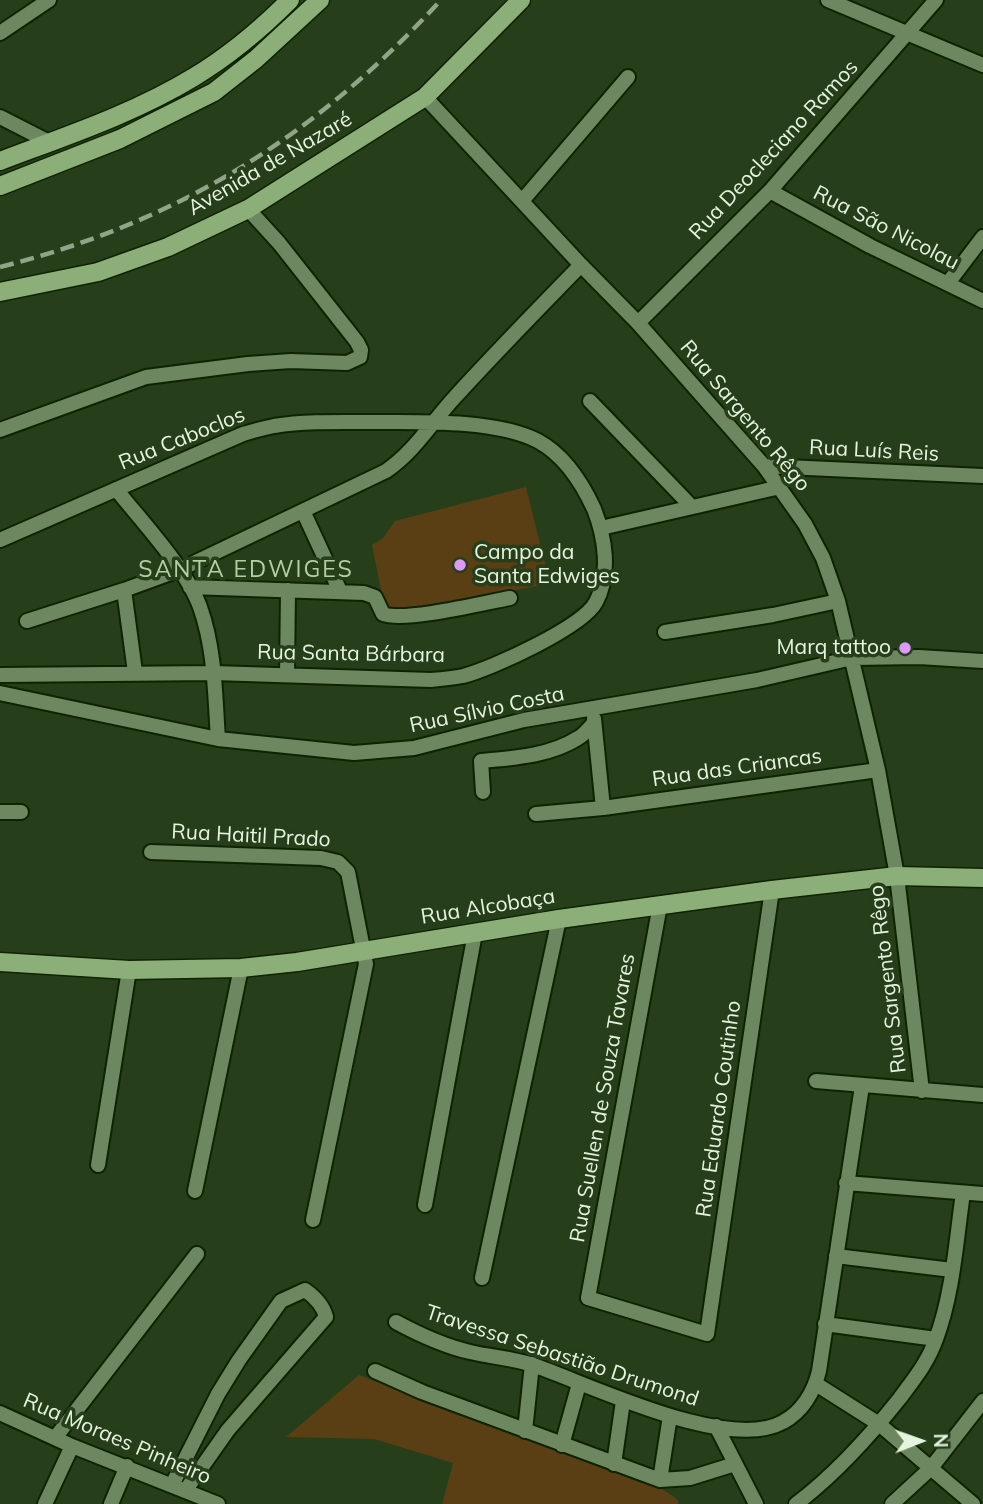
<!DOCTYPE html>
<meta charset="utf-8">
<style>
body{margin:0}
#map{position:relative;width:983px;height:1504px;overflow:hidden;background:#263e19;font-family:Mulish,sans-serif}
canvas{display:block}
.north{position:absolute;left:885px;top:1406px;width:70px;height:70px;-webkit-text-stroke:5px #263e19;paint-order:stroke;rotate:89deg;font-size:19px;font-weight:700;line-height:28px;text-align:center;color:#e5f4de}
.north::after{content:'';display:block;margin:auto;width:24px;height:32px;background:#e5f4de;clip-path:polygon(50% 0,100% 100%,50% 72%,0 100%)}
</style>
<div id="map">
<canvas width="983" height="1504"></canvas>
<div class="north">N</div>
</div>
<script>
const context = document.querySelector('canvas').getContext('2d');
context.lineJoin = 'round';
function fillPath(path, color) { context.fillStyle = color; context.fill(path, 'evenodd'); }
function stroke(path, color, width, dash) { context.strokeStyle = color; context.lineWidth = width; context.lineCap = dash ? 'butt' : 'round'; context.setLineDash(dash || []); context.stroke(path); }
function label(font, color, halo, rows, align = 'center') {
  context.font = font + ' Mulish,sans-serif'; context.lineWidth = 7; context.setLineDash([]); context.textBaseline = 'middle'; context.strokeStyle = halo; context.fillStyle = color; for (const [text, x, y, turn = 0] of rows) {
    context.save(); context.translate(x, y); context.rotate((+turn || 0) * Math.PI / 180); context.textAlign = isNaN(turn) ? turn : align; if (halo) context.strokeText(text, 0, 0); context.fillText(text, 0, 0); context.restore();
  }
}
const green = new Path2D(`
 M526,487L550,584L417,607L390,609L381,590L372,545L383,538L395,521Z
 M359,1375L664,1490L678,1500V1504H442L453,1463L374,1439L286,1437Z`);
const minor = new Path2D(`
 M828,0L983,65
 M0,33L49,0
 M425,97L581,265L638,323L764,466L805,524L823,558L838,601L878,770L897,876L922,1091
 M0,117L49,142
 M770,191L870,246L983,301
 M522,201L628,77
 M948,283L983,237
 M638,323L770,191L936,0
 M590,401L692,507
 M0,430L146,377L248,364L291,361L347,363L360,357L361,350L357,342L279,243L248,209
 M764,466L983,476
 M116,489C142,522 186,568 200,607C215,649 215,695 218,739
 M303,511L340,591
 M601,528L780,487
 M0,540L243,434C253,431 264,428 274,426C306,421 338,422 370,422C417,422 496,419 538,441C564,455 582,483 594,509C605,537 611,574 596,602C583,627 491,669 463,676C453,678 442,679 431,680L214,673L0,675
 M190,587L364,593L375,597L383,614C406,622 483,603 510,598
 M124,590L135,672
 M27,621L124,590L179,570L386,471C415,451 431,423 455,397C496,352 538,309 581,265
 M665,632L773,615L838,601
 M287,675L288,590
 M0,693L218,739L354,753L414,748L524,720L757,680L852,658L919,657L983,661
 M594,719L603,808
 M483,792L481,761C513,758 550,756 578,738C584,735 589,728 594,723
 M0,812H21
 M536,814L603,808L878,770
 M151,852L321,858L338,862L348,872L366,964L313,1220
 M660,905L588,1298L707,1334L772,890
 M816,1081L983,1095
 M98,1165L129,970
 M846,1183L983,1194
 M195,1191L241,968
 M425,1205L475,933
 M836,1256L952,1270
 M482,1278L559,919
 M396,1322C420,1335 444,1346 470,1352C491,1357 512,1358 533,1365C589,1384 728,1453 783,1422C802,1412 814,1392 819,1371L862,1086
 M825,1324L936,1339
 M375,1371L422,1392L660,1480L690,1478L735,1464
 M816,1384L879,1424L973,1504
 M0,1413L72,1446L218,1504
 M716,1426L756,1504
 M525,1431L532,1364
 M55,1438L197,1254
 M562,1445L579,1384
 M614,1464L623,1401
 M660,1480L670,1416
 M172,1485L218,1394L239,1360L281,1301L305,1290C315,1297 323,1305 326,1317L228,1430L185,1491
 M45,1504L72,1446
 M111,1504L127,1466
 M796,1504C836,1474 869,1437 900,1398C914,1379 928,1362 936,1339C953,1294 956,1241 963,1193
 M892,1504L931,1468L983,1401`);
const major = new Path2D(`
 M0,161C66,136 133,114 194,77C229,56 261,29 290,0
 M0,186L120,139L214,92L256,59L320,0
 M0,292L98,272L168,247L248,209L425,97L521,0
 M0,962L129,970L241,968L297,962L559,919L772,890L897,876L983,878`);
const rail = new Path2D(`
 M0,267C179,222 317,135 441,0`);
const markers = [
 [460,565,7,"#da9af6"],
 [905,648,7,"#da9af6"]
];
const streetNames = [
 ["Rua Deocleciano Ramos",774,150,-47],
 ["Avenida de Nazaré",270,164,-30],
 ["Rua São Nicolau",886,228,27],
 ["Rua Sargento Rêgo",745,416,50],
 ["Rua Caboclos",182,439,-22],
 ["Rua Luís Reis",874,451,3],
 ["Rua Santa Bárbara",351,654,1],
 ["Rua Sílvio Costa",487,710,-12],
 ["Rua das Criancas",737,768,-8],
 ["Rua Haitil Prado",251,836,3],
 ["Rua Alcobaça",488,907,-9],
 ["Rua Sargento Rêgo",888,979,-97],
 ["Rua Suellen de Souza Tavares",603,1098,-80],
 ["Rua Eduardo Coutinho",719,1109,-82],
 ["Travessa Sebastião Drumond",562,1356,18],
 ["Rua Moraes Pinheiro",117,1439,23]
];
const poiNames = [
 ["Campo da",474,553],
 ["Santa Edwiges",474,577],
 ["Marq tattoo",891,648,"right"]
];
const neighbourhoodNames = [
 ["SANTA EDWIGES",246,570]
];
fillPath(green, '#5a3f14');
stroke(minor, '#0e2401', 18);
stroke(major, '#0e2401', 21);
stroke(minor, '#6d8860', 14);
stroke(major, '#8caf7a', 18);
stroke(rail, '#91a487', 4.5, [14, 7]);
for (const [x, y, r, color] of markers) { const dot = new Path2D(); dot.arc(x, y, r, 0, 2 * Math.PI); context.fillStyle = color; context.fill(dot); stroke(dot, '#263e19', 2.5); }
label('21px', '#e5f4de', '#263e19', streetNames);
label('21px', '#e5f4de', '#263e19', poiNames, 'left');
context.letterSpacing = '2px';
label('23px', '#b3d0a5', '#263e19', neighbourhoodNames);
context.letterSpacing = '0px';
</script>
